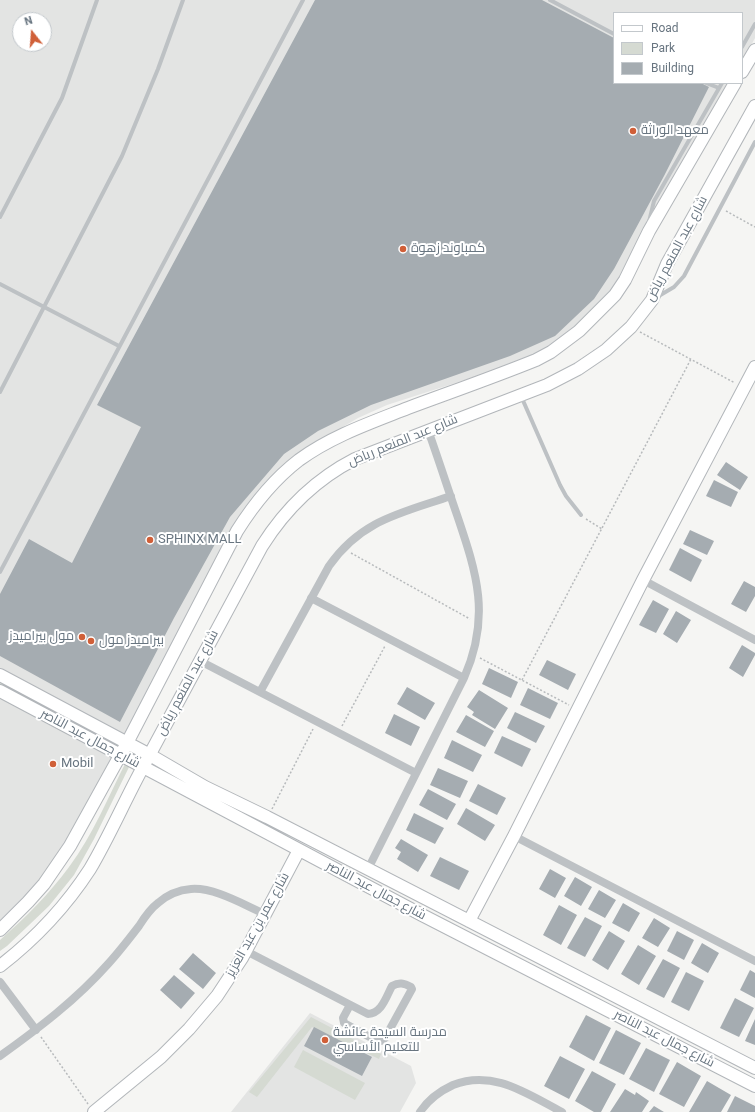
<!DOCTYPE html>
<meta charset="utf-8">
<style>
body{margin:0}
#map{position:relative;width:755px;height:1112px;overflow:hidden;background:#f5f5f3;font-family:Roboto,sans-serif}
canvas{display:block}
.legend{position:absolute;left:613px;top:12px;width:130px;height:72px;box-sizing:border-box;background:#fff;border:1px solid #c3c8cc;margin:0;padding:5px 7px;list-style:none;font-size:12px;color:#687580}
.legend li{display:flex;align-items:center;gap:8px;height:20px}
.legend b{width:20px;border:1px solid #c3c8cc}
.north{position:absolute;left:12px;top:12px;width:40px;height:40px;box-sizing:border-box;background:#fff;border:1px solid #c3c8cc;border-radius:50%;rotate:343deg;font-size:11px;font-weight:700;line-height:16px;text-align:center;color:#687580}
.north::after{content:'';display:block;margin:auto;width:14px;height:18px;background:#d05f38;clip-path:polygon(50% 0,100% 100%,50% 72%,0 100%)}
</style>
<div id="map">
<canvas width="755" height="1112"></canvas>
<ul class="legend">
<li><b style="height:5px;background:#fff"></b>Road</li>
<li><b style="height:11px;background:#d5dad2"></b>Park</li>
<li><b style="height:11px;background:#a5acb1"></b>Building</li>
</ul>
<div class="north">N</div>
</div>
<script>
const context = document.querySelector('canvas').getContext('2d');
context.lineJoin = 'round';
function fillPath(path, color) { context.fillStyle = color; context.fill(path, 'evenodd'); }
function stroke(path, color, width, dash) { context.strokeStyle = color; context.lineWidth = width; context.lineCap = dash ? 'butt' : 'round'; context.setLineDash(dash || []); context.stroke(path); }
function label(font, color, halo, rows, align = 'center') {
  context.font = font + ' Roboto,Cairo,sans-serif'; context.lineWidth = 4; context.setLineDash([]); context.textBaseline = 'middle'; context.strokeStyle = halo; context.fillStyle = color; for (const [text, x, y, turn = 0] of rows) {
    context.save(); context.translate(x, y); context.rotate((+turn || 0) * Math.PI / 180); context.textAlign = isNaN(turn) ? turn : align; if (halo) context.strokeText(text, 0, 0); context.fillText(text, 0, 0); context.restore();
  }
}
const built = new Path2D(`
 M0,0H755V38L742,62V13H614V83H731L609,303L547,349L477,376L387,405L358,418L326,437L241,524L54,871L0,927ZM20,20H44V44H20Z
 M310,1013L411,1066L416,1083L400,1112H231Z`);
const green = new Path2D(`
 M0,680L108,736L106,740L0,685Z
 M126,762L130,765L94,839L74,875L49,906L7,946L0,951V940C26,917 49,894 69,867C93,835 108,797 126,762Z
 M311,1017L381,1054L379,1059L312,1027L257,1097L249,1092Z
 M303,1050L365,1083L355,1100L294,1067Z`);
const building = new Path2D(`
 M315,0H542L614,38V83H701L709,87L664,176L614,269L594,299L555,336L510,356L371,405L318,431L284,454L230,517L174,618L120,722L0,656V594L29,539L72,563L141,427L97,405Z
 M726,462L748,477L740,490L717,475Z
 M714,480L738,492L731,507L706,496Z
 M690,530L714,541L707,555L683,544Z
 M680,548L702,560L691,582L669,570Z
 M744,581L755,587V596L746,612L731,604Z
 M653,600L669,609L656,633L639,625Z
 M676,611L691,620L677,643L663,634Z
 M742,645L755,653V655L743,677L729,668Z
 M547,660L576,674L568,690L539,675Z
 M489,668L518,682L511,698L482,684Z
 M407,687L435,703L425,720L397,704Z
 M528,688L558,703L550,719L520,705Z
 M479,690L508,708L495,729L472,715L474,712L467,707Z
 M515,712L545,726L536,743L507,728Z
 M394,714L420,727L411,746L385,733Z
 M466,715L494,731L485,747L456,732Z
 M502,736L531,749L522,767L494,753Z
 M452,740L482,755L473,772L444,758Z
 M438,768L468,781L460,798L430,785Z
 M478,784L506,798L497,815L469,801Z
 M428,789L456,804L447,820L419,805Z
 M466,808L495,825L485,841L457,824Z
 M414,813L444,828L435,844L406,830Z
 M401,839L428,855L418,872L397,859L401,852L395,848Z
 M440,857L469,871L459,890L430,876Z
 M550,869L566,878L555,898L539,889Z
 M575,877L592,887L581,906L564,896Z
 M599,890L616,900L605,918L588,909Z
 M623,903L640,913L629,932L612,923Z
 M559,905L577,915L561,945L543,935Z
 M585,917L602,926L585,957L567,948Z
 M654,918L670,928L658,947L642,938Z
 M609,931L625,941L608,970L592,960Z
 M677,931L694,940L684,960L667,951Z
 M702,943L719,953L708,973L691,963Z
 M638,945L656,956L639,985L621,974Z
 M193,953L216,973L203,989L179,969Z
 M663,959L680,968L664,998L646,989Z
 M750,970L755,973V998L740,990Z
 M686,972L704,981L689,1011L671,1002Z
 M174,975L195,993L181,1009L160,990Z
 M735,998L754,1008L739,1037L720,1028Z
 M586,1015L611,1028L594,1061L569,1047Z
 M755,1019V1045L745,1041Z
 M314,1027L372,1057L362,1076L304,1046Z
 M616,1030L641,1043L624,1075L599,1063Z
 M646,1048L670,1060L654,1092L629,1079Z
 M560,1056L585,1069L569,1099L544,1086Z
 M677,1062L701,1076L684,1107L659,1094Z
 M592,1071L616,1084L601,1112H594L575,1101Z
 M707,1081L731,1095L721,1112H689Z
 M625,1089L635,1095L636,1092L649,1101L642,1112H610Z
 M735,1096L755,1106V1112H727Z
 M654,1106L664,1112H649Z`);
const path = new Path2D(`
 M726,211L755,227
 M640,332L735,383
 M586,519L602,529
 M351,553L470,619
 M480,658L569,705
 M522,680L691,359
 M342,726L385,646
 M272,809L313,729
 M41,1037L88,1104`);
const lane = new Path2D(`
 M550,0L614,34
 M742,47L755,24
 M706,83L719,88
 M0,217L62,98L97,0
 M649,222L654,201L722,83
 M0,284L119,346
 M657,297L674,287L684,276L755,142
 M0,392L122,156L158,69L183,0
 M521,396L560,485L566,496L581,515
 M0,572L303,0`);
const street = new Path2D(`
 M643,580L755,640
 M311,598L464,678
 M200,661L416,773
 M260,692L329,566C361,520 401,513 451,496
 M514,836L755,961
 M368,869L464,678C491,617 477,574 457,515C447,486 438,458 428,430
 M246,951L368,1014C382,1013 386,997 392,986C399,982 404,983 411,987L412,989L385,1038L381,1041H377L344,1023L343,1018L350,1005
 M0,982L36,1030
 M0,1056C39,1028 76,1000 108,964C119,952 129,939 139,926C144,918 150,909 158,903C167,895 179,890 191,889C214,887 244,905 265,914
 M420,1112C428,1100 440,1091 453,1085C493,1069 527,1094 562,1112`);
const secondary = new Path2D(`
 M742,72L755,50
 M0,675L150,755L205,787L267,817L755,1068
 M0,691L422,915L755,1086
 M469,921L514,836L643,580L755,367
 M0,930L28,902L44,884L70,846L127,743L237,531C254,504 273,480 299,460C332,436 370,423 408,408C451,392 494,377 536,360L551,352L579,331L615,295L625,280L649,231L735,83
 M0,966C35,939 66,906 90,869C109,837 125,800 143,767C183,693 222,619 262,546C286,508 316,479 355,459L547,385L578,369L606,350L631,327L652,300L667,264L755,106
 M94,1112L161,1057L189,1029L217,996L242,958L299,850`);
const markers = [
 [633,131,4,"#d05f38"],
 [403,249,4,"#d05f38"],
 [150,540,4,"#d05f38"],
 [82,637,4,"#d05f38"],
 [91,641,4,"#d05f38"],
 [53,764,4,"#d05f38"],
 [325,1040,4,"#d05f38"]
];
const poiNames = [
 ["معهد الوراثة",641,131],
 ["كمباوند زهوة",411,249],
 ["SPHINX MALL",158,540],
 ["مول بيراميدز",74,637,"right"],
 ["بيراميدز مول",99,641],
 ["Mobil",61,764],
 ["مدرسة السيدة عائشة",333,1033],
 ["للتعليم الأساسي",333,1048]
];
const streetNames = [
 ["شارع عبد المنعم رياض",677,249,-62],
 ["شارع عبد المنعم رياض",403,441,-22],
 ["شارع عبد المنعم رياض",188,683,-62],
 ["شارع جمال عبد الناصر",90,739,28],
 ["شارع جمال عبد الناصر",376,891,28],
 ["شارع عمر بن عبد العزيز",258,925,-61],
 ["شارع جمال عبد الناصر",664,1039,27]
];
fillPath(built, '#e3e4e3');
fillPath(green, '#d5dad2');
fillPath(building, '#a5acb1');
stroke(secondary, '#b2b6ba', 14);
stroke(path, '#b7babc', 1.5, [2, 2]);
stroke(lane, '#bdc1c4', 4);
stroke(street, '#bdc1c4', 8);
stroke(secondary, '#fff', 12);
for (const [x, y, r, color] of markers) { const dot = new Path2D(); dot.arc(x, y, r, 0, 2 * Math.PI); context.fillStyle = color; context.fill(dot); stroke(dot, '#fff', 1.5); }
label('13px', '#687580', '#fff', poiNames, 'left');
label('13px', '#687580', '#fff', streetNames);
</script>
